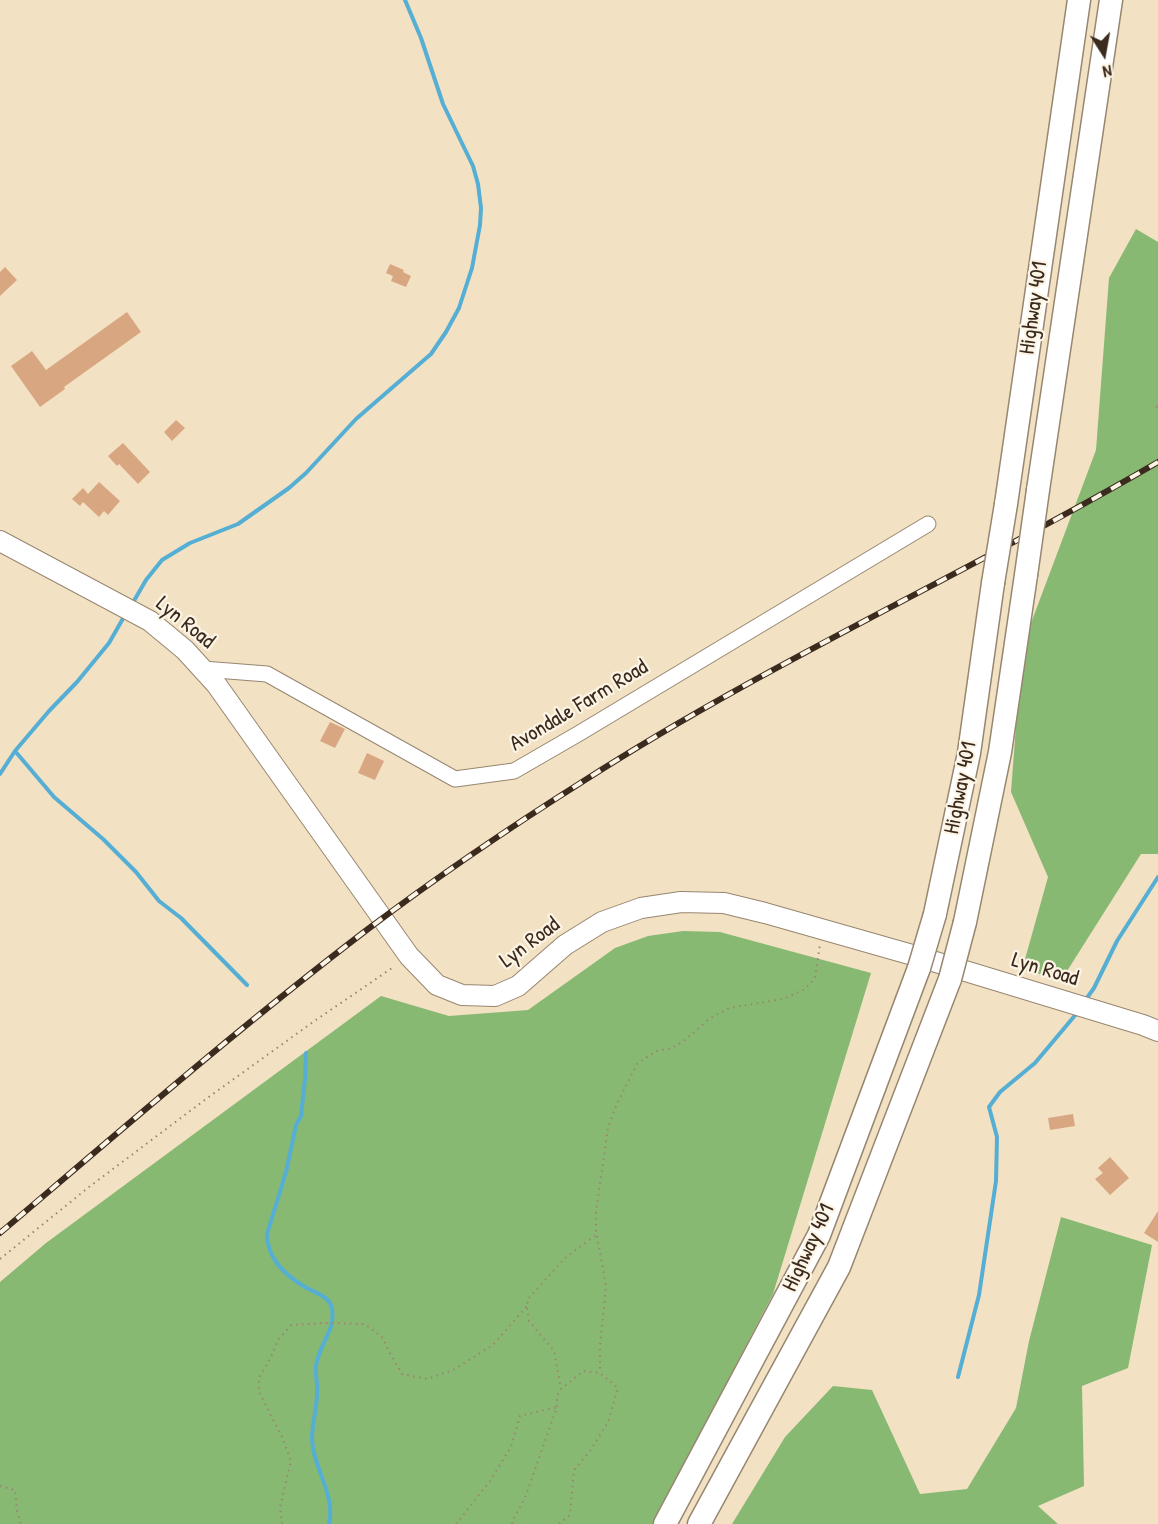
<!DOCTYPE html>
<style>
body{margin:0}
#map{position:relative;width:1158px;height:1524px;overflow:hidden;background:#f3e1c3;font-family:"Patrick Hand",sans-serif}
canvas{display:block}
.north{position:absolute;left:1074px;top:24px;width:60px;height:60px;-webkit-text-stroke:4px #fcf5e5;paint-order:stroke;rotate:169deg;font-size:16px;font-weight:700;line-height:24px;text-align:center;color:#3b2a1e}
.north::after{content:'';display:block;margin:auto;width:21px;height:27px;background:#3b2a1e;clip-path:polygon(50% 0,100% 100%,50% 72%,0 100%)}
</style>
<div id="map">
<canvas width="1158" height="1524"></canvas>
<div class="north">N</div>
</div>
<script>
const context = document.querySelector('canvas').getContext('2d');
context.lineJoin = 'round';
function fillPath(path, color) { context.fillStyle = color; context.fill(path, 'evenodd'); }
function stroke(path, color, width, dash) { context.strokeStyle = color; context.lineWidth = width; context.lineCap = dash ? 'butt' : 'round'; context.setLineDash(dash || []); context.stroke(path); }
function label(font, color, halo, rows, align = 'center') {
  context.font = font + ' "Patrick Hand",sans-serif'; context.lineWidth = 4.5; context.setLineDash([]); context.textBaseline = 'middle'; context.strokeStyle = halo; context.fillStyle = color; for (const [text, x, y, turn = 0] of rows) {
    context.save(); context.translate(x, y); context.rotate((+turn || 0) * Math.PI / 180); context.textAlign = isNaN(turn) ? turn : align; if (halo) context.strokeText(text, 0, 0); context.fillText(text, 0, 0); context.restore();
  }
}
const forest = new Path2D(`
 M1136,229L1158,242V854H1141L1062,979L1022,970L1048,877L1011,792L1022,647L1096,450L1109,278Z
 M683,931L720,932L871,973L773,1294L653,1524H0V1282L46,1243L381,996L449,1016L528,1010L615,948L648,936Z
 M1061,1217L1152,1245L1128,1368L1082,1386L1084,1486L1038,1506L1058,1524H732L785,1437L833,1386L872,1390L920,1494L967,1489L1016,1408L1029,1341Z`);
const stream = new Path2D(`
 M131,606L146,580L162,560L190,543L238,524L289,488L306,473L356,419L431,354L446,332L459,308L472,268L480,225L481,208L478,184L473,166L443,104L421,38L405,0
 M15,751L54,797L103,839L136,872L159,901L181,918L247,985
 M0,774L15,751L49,711L77,682L109,643L125,615
 M1084,1002L1094,988L1117,941L1158,877
 M306,1053L305,1079L301,1116L296,1125L286,1172L267,1234C267,1259 285,1275 305,1287C315,1293 330,1296 332,1309C336,1330 318,1346 316,1366C315,1375 318,1384 317,1393C317,1409 312,1424 312,1439C313,1469 336,1494 329,1524
 M958,1377L979,1295L996,1181L997,1137L989,1107L1000,1092L1035,1063L1077,1013`);
const building = new Path2D(`
 M390,264L404,270L403,272L411,276L406,287L391,281L393,276L386,273Z
 M5,267L17,280L0,296V272Z
 M127,312L141,332L64,387L65,389L40,407L11,366L32,351L46,370Z
 M176,420L185,428L172,441L164,432Z
 M123,443L150,472L138,484L119,464L117,466L108,456Z
 M99,482L120,501L108,515L104,511L99,517L83,502L80,506L72,499L83,488L88,494Z
 M330,722L345,729L335,748L320,741Z
 M367,753L384,761L375,780L358,773Z
 M1073,1114L1075,1126L1050,1130L1048,1118Z
 M1110,1157L1129,1178L1110,1195L1095,1179L1103,1173L1098,1168Z
 M1158,1211V1242L1144,1233Z`);
const path = new Path2D(`
 M1156,407L1158,406
 M597,1236L606,1286L600,1346V1373
 M0,1259L89,1187L206,1099L313,1022L395,966
 M0,1486L15,1490L17,1511L21,1524
 M282,1524L280,1507L291,1461L282,1437L259,1392V1378L271,1357L278,1340L291,1325L325,1323L365,1324L382,1337L391,1355L402,1374L427,1379L453,1370L493,1345L527,1306
 M456,1524L490,1481L511,1447L520,1416L557,1407
 M512,1524L513,1520L525,1498L557,1407V1396L561,1389L554,1351L529,1321L527,1306L528,1299L565,1258L596,1235V1212L608,1128L616,1106L637,1064L656,1051L672,1048L685,1040L709,1019L729,1008L783,999L805,989L815,978L820,944
 M559,1524L570,1515L574,1470L590,1451L608,1422L618,1388L600,1373L583,1371L561,1389`);
const minor = new Path2D(`
 M203,669L267,674L455,779L514,771L578,734L928,524`);
const major = new Path2D(`
 M0,541L150,621L185,650L216,684L409,956L437,985L462,995L495,996L518,986L565,945L602,922L641,908L681,902L724,903L765,913L916,956L1143,1025L1158,1031`);
const highway = new Path2D(`
 M1038,490L1111,0
 M1006,504L1079,0
 M935,914L969,753L993,583
 M965,922L1000,752L1026,575
 M665,1524L819,1235L919,968
 M699,1524L839,1267L950,979`);
const rail = new Path2D(`
 M0,1233C121,1130 242,1025 368,929C437,877 509,828 582,782C767,663 968,573 1158,462`);
const highwayBridge = new Path2D(`
 M1026,575L1038,490
 M993,583L1006,504
 M919,968L935,914
 M950,979L965,922`);
const streetNames = [
 ["Highway 401",1034,308,-82],
 ["Lyn Road",185,623,39],
 ["Avondale Farm Road",579,706,-31],
 ["Highway 401",961,788,-79],
 ["Lyn Road",530,943,-37],
 ["Lyn Road",1045,970,17],
 ["Highway 401",809,1248,-65]
];
fillPath(forest, '#88b973');
stroke(stream, '#55aed3', 4);
fillPath(building, '#d8a782');
stroke(minor, '#978670', 17);
stroke(major, '#978670', 22);
stroke(highway, '#978670', 25);
stroke(path, '#978670', 2, [1.5, 4.5]);
stroke(minor, '#fff', 15);
stroke(major, '#fff', 20);
stroke(highway, '#fff', 22);
stroke(rail, '#3b2a1e', 6);
stroke(rail, '#fcf5e5', 4, [11]);
stroke(highwayBridge, '#978670', 25, []);
stroke(highwayBridge, '#fff', 22);
label('22px', '#3b2a1e', '#fcf5e5', streetNames);
</script>
